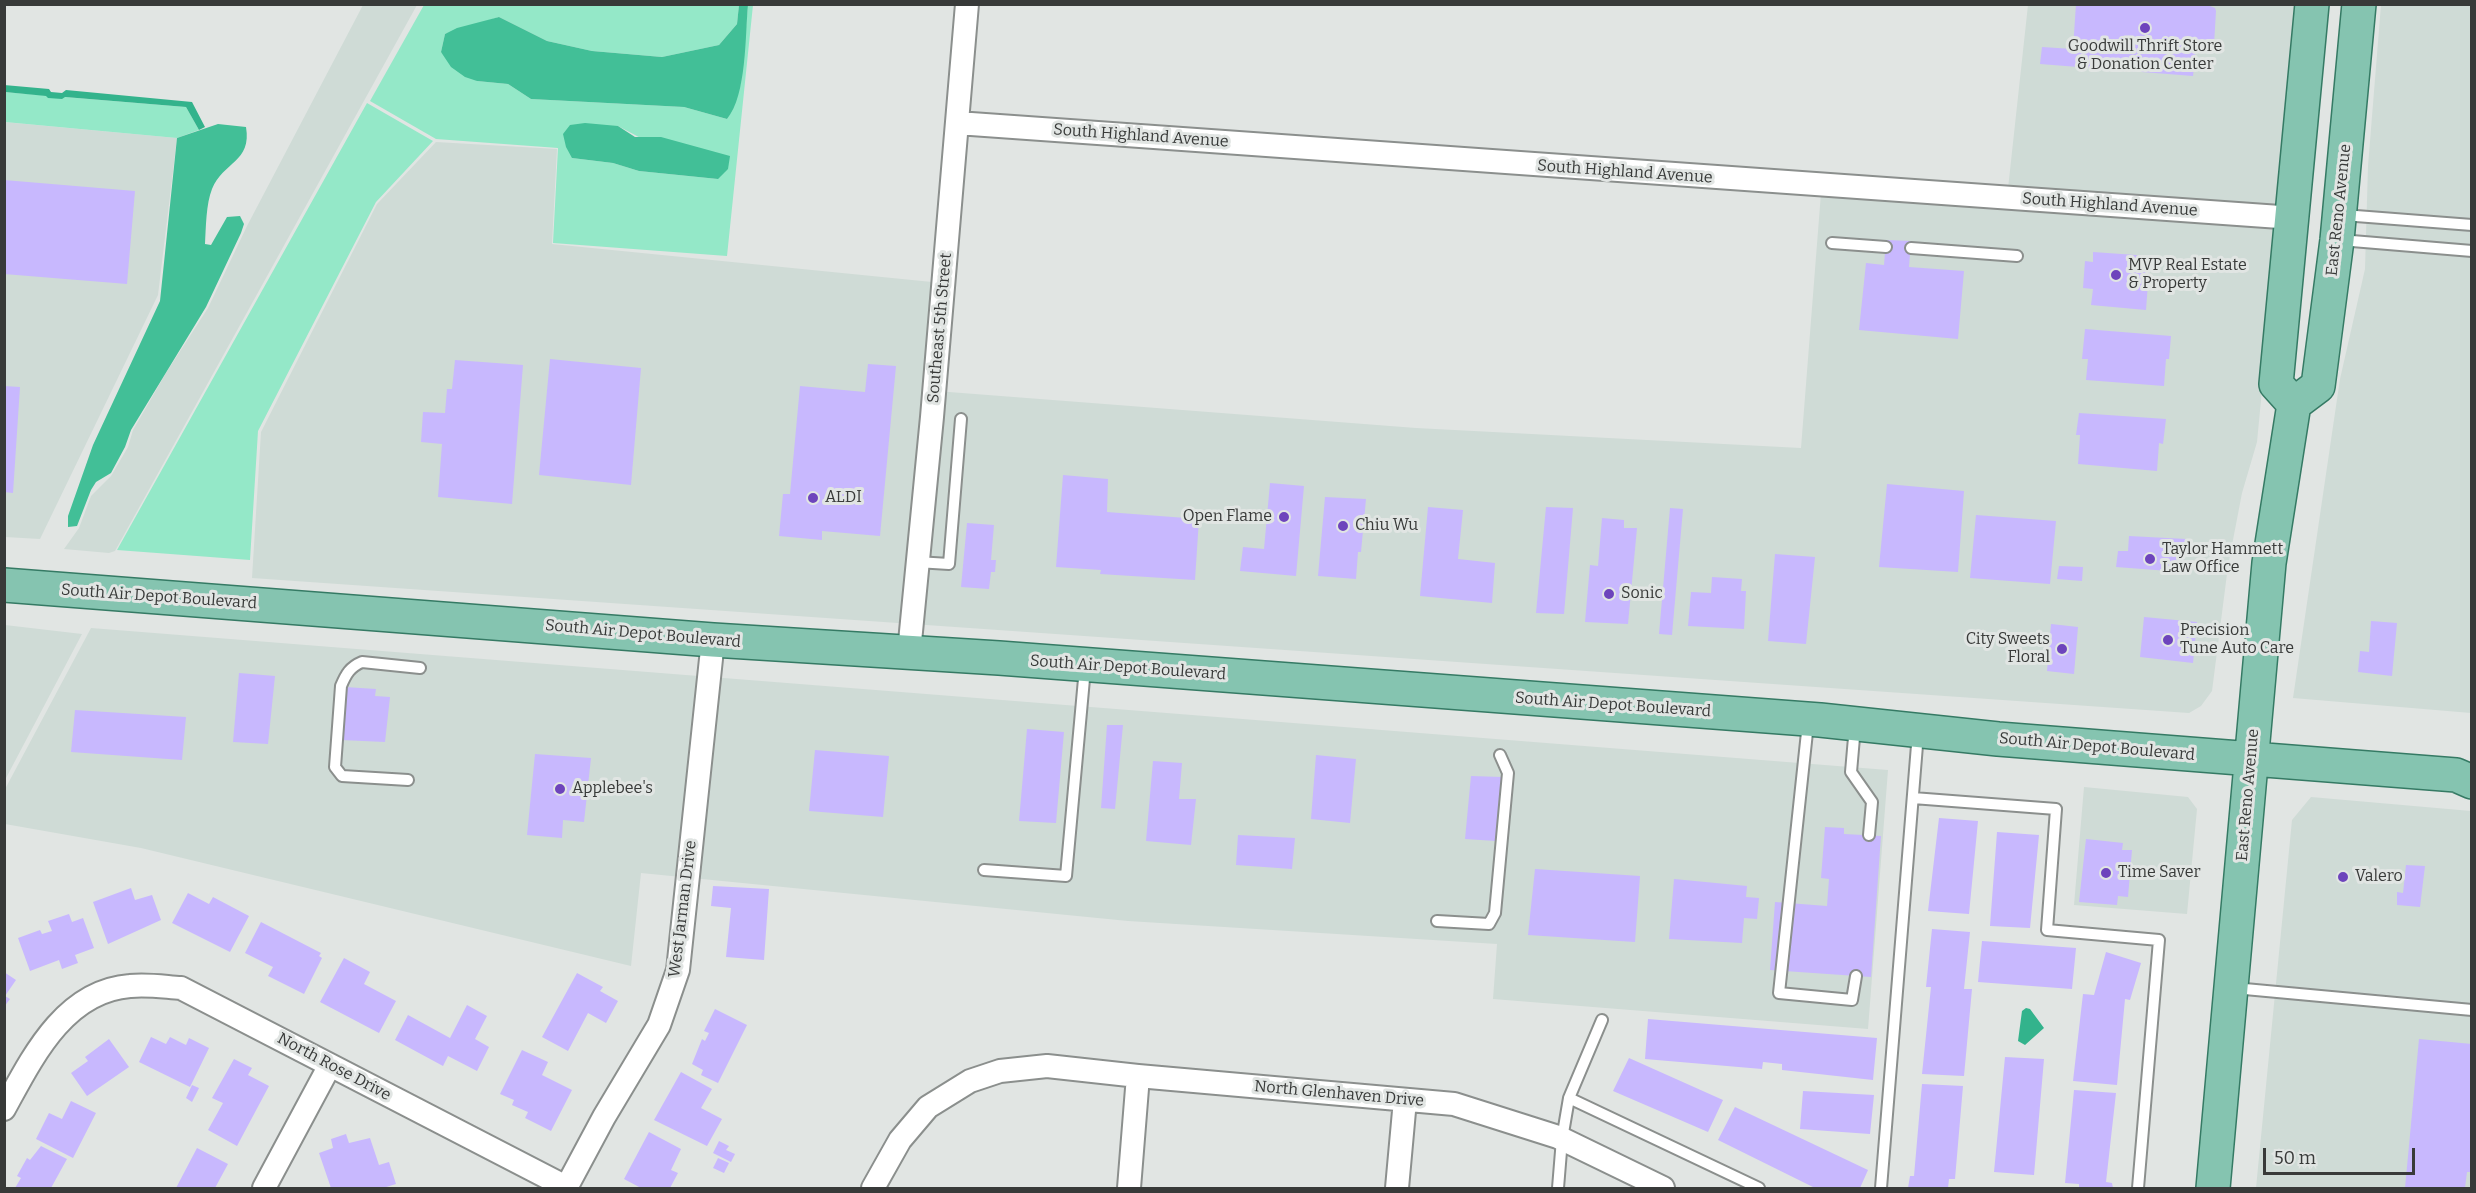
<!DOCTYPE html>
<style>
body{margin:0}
#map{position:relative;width:2476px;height:1193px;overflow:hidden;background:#e1e5e3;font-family:Bitter,serif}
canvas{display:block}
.frame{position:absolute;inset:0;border:6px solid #383a39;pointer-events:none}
.scale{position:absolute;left:2263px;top:1148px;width:152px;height:27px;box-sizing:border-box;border:3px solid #383a39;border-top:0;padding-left:8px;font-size:18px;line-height:21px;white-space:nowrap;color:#383a39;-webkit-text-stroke:4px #e1e5e3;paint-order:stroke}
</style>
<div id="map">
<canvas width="2476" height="1193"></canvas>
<div class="frame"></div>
<div class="scale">50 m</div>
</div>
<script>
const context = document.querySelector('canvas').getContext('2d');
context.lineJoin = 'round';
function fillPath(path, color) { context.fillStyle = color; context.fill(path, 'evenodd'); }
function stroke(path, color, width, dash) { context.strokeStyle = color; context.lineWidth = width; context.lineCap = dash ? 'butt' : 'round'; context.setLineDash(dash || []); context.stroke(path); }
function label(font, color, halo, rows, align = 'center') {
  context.font = font + ' Bitter,serif'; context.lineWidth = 6; context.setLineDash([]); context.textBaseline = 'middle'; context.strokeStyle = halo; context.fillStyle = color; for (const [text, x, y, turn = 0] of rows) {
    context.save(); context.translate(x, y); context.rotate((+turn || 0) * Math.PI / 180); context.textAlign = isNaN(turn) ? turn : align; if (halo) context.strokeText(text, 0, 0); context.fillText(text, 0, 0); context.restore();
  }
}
const built = new Path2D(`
 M363,5H417L115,551L109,553L64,549L79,528L91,496L111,476L128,447L133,430L166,373L208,308L247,226Z
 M2028,5H2295L2281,192L2257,442L2242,493L2228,566L2212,691L2201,706L2189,713L252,578L261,432L377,204L436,142L557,149L552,244L932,282L923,390L1416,428L1801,448L1821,193L2006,207Z
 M2381,5H2471V713L2293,698L2340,379L2365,269L2368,166Z
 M4,122L177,138L158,295L40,539L5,537Z
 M5,625L82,634L5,780L4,625Z
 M91,628L1888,770L1868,1029L1493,999L1497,944L1128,921L641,873L631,966L141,848L5,824L4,791Z
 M2084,787L2188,797L2197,809L2187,914L2074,905Z
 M2311,797L2471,811V1188H2256L2292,820Z`);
const green = new Path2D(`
 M424,5H739L737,24L719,45L662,57L592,51L547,41L499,17L445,34L441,52L477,81L508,84L531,99L684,107L727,119L741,83L748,5H753L727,256L553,243L558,148L436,139L370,101ZM618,126L718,179L639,171L613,163L572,158Z
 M4,92L186,107L199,130L177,138L5,122Z
 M367,103L433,141L376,202L258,431L250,560L117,550Z`);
const forest = new Path2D(`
 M739,5H748C745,35 747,95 727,119L684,107L531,99L508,84L477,81L465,77L451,67L441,52L445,34L457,28L499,17L547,41L592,51L662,57L719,45L737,24Z
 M585,123L618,126L635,137H661L730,156L728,169L718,179L639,171L613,163L572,158L566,147L563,134L570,125Z
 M218,124L246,127C252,162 223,162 212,189C206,204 206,227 205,244L211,245L227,217L240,216L244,224L241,233L206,307L131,430L125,447L111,473L96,482L91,490L77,526L68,527V516L93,445L160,301L177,138Z`);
const water = new Path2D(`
 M4,85L49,89L51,92L62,93L66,90L192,102L205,127L199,130L186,107L65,97L62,99L48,98L46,96L5,92Z
 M2026,1008L2030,1009L2044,1028L2025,1045L2018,1041L2022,1011Z`);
const building = new Path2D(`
 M2076,4H2205L2215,8L2216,11L2214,45L2211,49L2196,48L2193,76L2040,64L2042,47L2073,49Z
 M4,180L135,191L127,284L4,274Z
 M1886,240L1911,241L1909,267L1964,271L1958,339L1859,330L1866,263L1884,265Z
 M2093,252L2150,256L2146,310L2091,305L2093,289L2083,288L2085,261L2093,262Z
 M2085,329L2171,336L2169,359H2166L2164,386L2086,380L2088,359H2082Z
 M550,359L641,368L631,485L539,475Z
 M455,360L523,365L512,504L438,497L442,444L421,442L423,412L445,413L447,389H452Z
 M868,364L896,366L880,536L822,531V540L779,536L783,494H790L800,386L865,392Z
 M4,386L20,387L13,493L4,492Z
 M2079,413L2166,419L2163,444L2159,443L2157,471L2078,464L2080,435H2076Z
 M1063,475L1108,479L1107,512L1199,519L1195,580L1100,574L1101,570L1056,567Z
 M1270,483L1304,486L1296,576L1240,571L1243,547L1264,549Z
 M1887,484L1964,491L1958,572L1879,567Z
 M1325,497L1366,499L1361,552H1358L1356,579L1318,576Z
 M1428,507L1463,510L1458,559L1495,563L1492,603L1420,596Z
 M1546,507L1573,508L1564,614L1536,613Z
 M1670,508L1683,509L1672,635L1659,634Z
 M1976,515L2056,521L2050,584L1970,578Z
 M1602,518L1624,520V528H1637L1628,624L1585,622L1590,565L1598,566Z
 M967,523L994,525L991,560H996L995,572H991L989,589L961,587Z
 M2129,536L2186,539L2182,572L2116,567L2118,551H2128Z
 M1775,554L1815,557L1806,644L1768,641Z
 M2059,566L2083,567L2082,581L2057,579Z
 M1712,577L1742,579L1741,591H1746L1744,629L1688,626L1691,592L1711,593Z
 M2144,617L2197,622L2193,663L2140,657Z
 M2371,621L2397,623L2392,676L2358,672L2360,651L2369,652Z
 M2051,624L2078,627L2074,674L2047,671Z
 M239,673L275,676L268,744L233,742Z
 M345,687L376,689L375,696L390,697L385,742L341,740Z
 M75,710L186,717L182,760L71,752Z
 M1107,725H1123L1115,809L1101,808Z
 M1027,729L1064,732L1056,823L1019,821Z
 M815,750L889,756L883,817L809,811Z
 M535,754L591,758L584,822L563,820L562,838L527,835Z
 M1316,755L1356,759L1350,823L1311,819Z
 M1153,761L1182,763L1179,799H1196L1191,845L1146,841Z
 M1471,776L1502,777L1496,841L1465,839Z
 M1939,818L1978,821L1969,914L1928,911Z
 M1825,827L1844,828V834L1881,836L1871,977L1770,970L1775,902L1827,906L1829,879L1821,878Z
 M1997,832L2039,835L2030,928L1990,926Z
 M1238,835L1295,838L1292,869L1236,865Z
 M2086,839L2123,843L2122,850H2132L2128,897L2118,896L2117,905L2079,902Z
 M2406,865L2425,866L2420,907L2397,905V892L2403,893Z
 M1535,869L1640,876L1635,942L1528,935Z
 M1674,879L1747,886L1746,897L1759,898L1757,919L1744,918L1742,943L1669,939Z
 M713,886L769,889L764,960L726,957L731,908L711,906Z
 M131,888L135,900L152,895L161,920L108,944L93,902Z
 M188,893L209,904L213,897L249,916L230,952L172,923Z
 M69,914L72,922L83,918L94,948L75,955L78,963L62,969L59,960L30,971L18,938L40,930L42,934L52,931L48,921Z
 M261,922L321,953L319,956L322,958L304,994L268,976L273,967L245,953Z
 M1932,929L1970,932L1964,989H1972L1964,1076L1922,1074L1931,987H1926Z
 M1982,941L2076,948L2072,989L1978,982Z
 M2106,952L2141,963L2130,1000L2125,999L2117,1085L2073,1081L2083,994L2094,995Z
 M344,958L370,972L364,984L396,1001L379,1033L320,1002Z
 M4,972L16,980L5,996L10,999L4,1007Z
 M577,973L603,987L600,991L618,1001L606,1023L588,1013L568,1051L542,1037Z
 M467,1005L487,1016L475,1039L489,1047L477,1071L448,1056L443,1066L395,1040L408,1015L450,1038Z
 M715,1009L747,1025L718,1083L701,1075L703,1070L692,1064L702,1039L705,1041L709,1033L704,1031Z
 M1648,1019L1877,1038L1873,1080L1782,1070V1064L1763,1062L1762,1069L1645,1059Z
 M151,1037L166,1044L170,1037L186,1045L189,1038L209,1048L190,1087L139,1062Z
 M109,1039L129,1067L87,1096L71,1073L88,1061L85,1057Z
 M2419,1039L2472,1044V1172H2467L2465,1188H2405Z
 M522,1050L548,1062L542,1075L572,1090L551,1131L525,1118L528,1112L512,1105L514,1100L500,1094Z
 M2005,1057L2044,1059L2034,1175L1994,1172Z
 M1629,1058L1723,1100L1708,1132L1613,1091Z
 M234,1059L252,1068L248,1075L269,1086L237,1146L208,1130L223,1103L212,1098Z
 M681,1072L712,1089L701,1108L722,1119L707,1146L654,1120Z
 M1922,1084L1963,1086L1955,1179H1949L1948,1188H1908L1910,1176H1914Z
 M192,1085L199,1088L192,1102L186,1098Z
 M2074,1090L2116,1093L2106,1182L2112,1183L2113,1188H2079V1184L2065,1183Z
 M1803,1091L1874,1095L1870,1134L1800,1129Z
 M71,1101L96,1113L73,1158L36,1139L49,1113L62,1119Z
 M1735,1107L1868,1170L1860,1188H1815L1718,1140Z
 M649,1132L681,1149L671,1170L678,1173L670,1188H641L624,1179Z
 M346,1134L349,1143L370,1138L379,1165L389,1162L396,1184L383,1188H331L319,1153L333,1148L331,1139Z
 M719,1141L729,1146L726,1150L735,1154L731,1162L713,1153Z
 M41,1146L67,1159L51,1188H15L21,1178L17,1176L27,1158L30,1160Z
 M197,1148L228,1164L215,1188H176Z
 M718,1158L729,1163L724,1173L713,1168Z`);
const service = new Path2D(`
 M2343,215L2472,225
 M2340,240L2472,251
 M1832,243L1886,247
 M1911,248L2017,256
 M917,562L949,564L961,419
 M1808,723L1779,993L1852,1000L1856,976
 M1855,726L1851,772L1872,802L1869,835
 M408,780L342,776L335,767L341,686C346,674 350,667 362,662L420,668
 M1913,798L2056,809L2047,930L2159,940L2138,1188
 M984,870L1066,876L1085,668
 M1437,921L1489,924L1495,913L1508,773L1500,755
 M2234,988L2472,1010
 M1569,1098L1759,1188
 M1558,1188L1562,1139L1569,1098L1602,1020
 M1881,1188L1918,733`);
const minor = new Path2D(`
 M957,123L2294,218
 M909,652L932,417L967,4
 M4,1109C32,1058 64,991 130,986C147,984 165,987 181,988L568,1188
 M264,1188L330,1065
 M566,1188L604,1117L659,1025L678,970L713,640
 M873,1188L900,1140L928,1107L970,1081L1000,1071L1047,1066L1138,1076L1454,1104L1558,1137L1663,1188
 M1129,1188L1138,1076
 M1397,1188L1405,1100`);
const primary = new Path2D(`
 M2294,404L2276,384L2312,4
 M4,585L713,640L999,658L1820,720L1998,739L2456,775L2472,782
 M2213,1188L2269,563L2294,404L2318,386L2337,240L2359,4`);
const markers = [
 [2145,28,6,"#6d44bc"],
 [2116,275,6,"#6d44bc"],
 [813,498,6,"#6d44bc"],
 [1284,517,6,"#6d44bc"],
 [1343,526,6,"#6d44bc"],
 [2150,559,6,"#6d44bc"],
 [1609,594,6,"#6d44bc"],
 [2168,640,6,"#6d44bc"],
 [2062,649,6,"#6d44bc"],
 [560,789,6,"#6d44bc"],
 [2106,873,6,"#6d44bc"],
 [2343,877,6,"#6d44bc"]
];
const poiNames = [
 ["Goodwill Thrift Store",2145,47,"center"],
 ["& Donation Center",2145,65,"center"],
 ["MVP Real Estate",2128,266],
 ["& Property",2128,284],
 ["ALDI",825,498],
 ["Open Flame",1272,517,"right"],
 ["Chiu Wu",1355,526],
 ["Taylor Hammett",2162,550],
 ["Law Office",2162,568],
 ["Sonic",1621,594],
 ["Precision",2180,631],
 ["Tune Auto Care",2180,649],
 ["City Sweets",2050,640,"right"],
 ["Floral",2050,658,"right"],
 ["Applebee's",572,789],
 ["Time Saver",2118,873],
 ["Valero",2355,877]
];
const streetNames = [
 ["South Highland Avenue",1141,136,4],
 ["South Highland Avenue",1625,172,4],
 ["South Highland Avenue",2110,205,4],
 ["East Reno Avenue",2339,210,-84],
 ["Southeast 5th Street",940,328,-85],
 ["South Air Depot Boulevard",159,597,4],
 ["South Air Depot Boulevard",643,634,5],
 ["South Air Depot Boulevard",1128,668,4],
 ["South Air Depot Boulevard",1613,705,4],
 ["South Air Depot Boulevard",2097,747,5],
 ["East Reno Avenue",2248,795,-85],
 ["West Jarman Drive",683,909,-83],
 ["North Rose Drive",334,1067,28],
 ["North Glenhaven Drive",1339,1094,5]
];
fillPath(built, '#cfdbd6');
fillPath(green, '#94e8c8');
fillPath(forest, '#42bf97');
fillPath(water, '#33b38c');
fillPath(building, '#c8b8fe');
stroke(service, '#8b8f8d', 14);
stroke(minor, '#8b8f8d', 26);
stroke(primary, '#357a64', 36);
stroke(service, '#fff', 10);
stroke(minor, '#fff', 22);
stroke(primary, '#85c4b0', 33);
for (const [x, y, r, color] of markers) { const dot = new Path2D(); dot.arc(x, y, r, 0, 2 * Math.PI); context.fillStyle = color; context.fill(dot); stroke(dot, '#e1e5e3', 2); }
label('16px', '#383a39', '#e1e5e3', poiNames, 'left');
label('16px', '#383a39', '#e1e5e3', streetNames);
</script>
